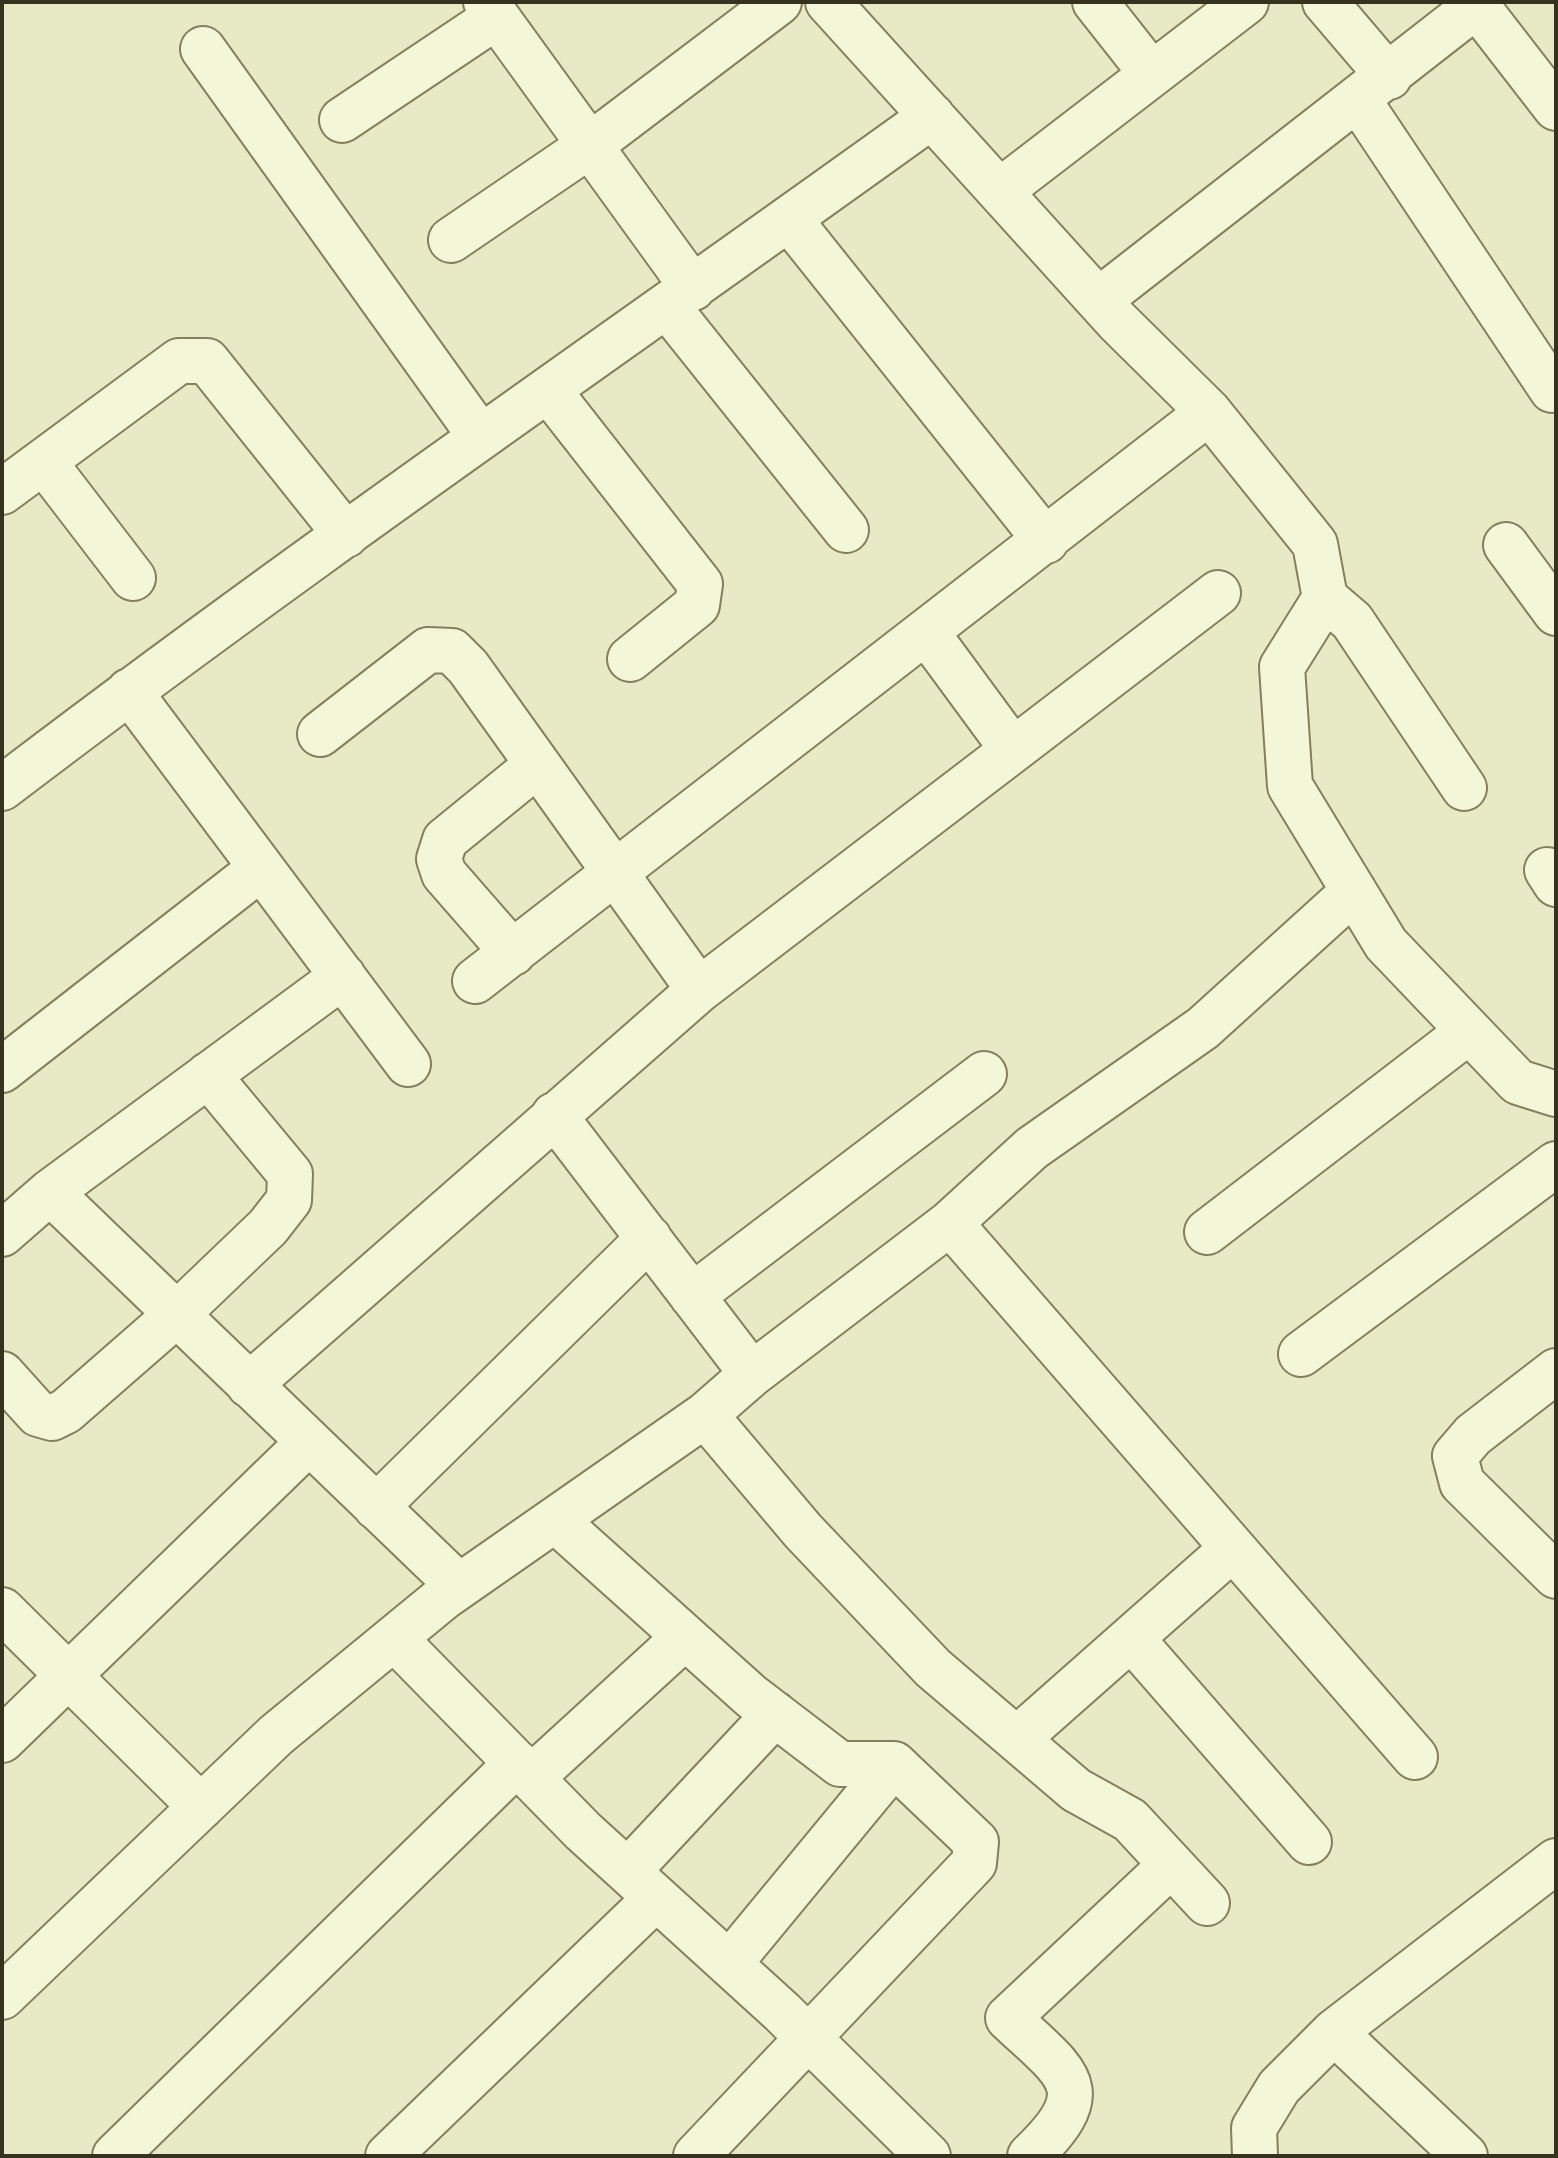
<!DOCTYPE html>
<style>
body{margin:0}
#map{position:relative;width:1558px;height:2158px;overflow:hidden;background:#e8eac5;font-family:"Times New Roman",serif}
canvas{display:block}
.frame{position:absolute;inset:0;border:4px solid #35321f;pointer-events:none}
</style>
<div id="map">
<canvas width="1558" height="2158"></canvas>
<div class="frame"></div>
</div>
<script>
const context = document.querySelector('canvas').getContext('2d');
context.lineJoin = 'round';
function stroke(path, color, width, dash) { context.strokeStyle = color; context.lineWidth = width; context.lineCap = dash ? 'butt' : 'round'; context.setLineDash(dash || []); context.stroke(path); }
const minor = new Path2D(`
 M486,2L693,288
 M828,2L1117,321L1209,412L1315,544L1325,598L1282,667L1290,786L1386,944L1518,1082L1556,1094
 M1095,2L1151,73
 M1325,2L1389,77
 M1477,6L1556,108
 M203,49L480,436
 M1359,101L1552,390
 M342,120L496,17
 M1000,191L1246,2
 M789,219L1046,541
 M451,240L589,146L779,2
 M1099,300L1481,2
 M667,306L846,530
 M549,391L700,584L697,605L630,659
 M44,462L133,578
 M2,492L179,361H207L346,535
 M1506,545L1556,613
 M1325,598L1352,621L1464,788
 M129,691L408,1064
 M320,734L428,650L452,651L468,667L699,990
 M1013,750L1218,593
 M2,788C306,556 621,340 932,116
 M1547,870L1556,884
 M513,953L444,874L439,859L445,840L537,765
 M475,981L1209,412
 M2,1070L261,868
 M554,1115L752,1374
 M50,1192L459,1586
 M950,1223L1415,1757
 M1207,1232L1469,1031
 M2,1234L50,1192L343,976
 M692,1296L984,1074
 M1301,1354L1556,1164
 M1556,1371L1473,1435L1455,1456L1462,1483L1556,1576
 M2,1374L38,1414L52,1418L66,1411L176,1315L268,1227L289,1200L290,1174L208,1075
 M249,1385L699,990L1013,750L927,633
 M705,1415L803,1531L933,1668L1076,1790L1130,1820L1207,1903
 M376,1507L649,1238
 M555,1520L751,1696L840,1764H894L976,1842L974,1863L696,2156
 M2,1610L201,1807
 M394,1638L583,1831L782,2012L928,2156
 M1131,1638L1309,1842
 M1018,1738L1233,1548
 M2,1740L309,1442
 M531,1778L685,1637
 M628,1871L775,1714
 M729,1964L894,1764
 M2,1997L276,1735L444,1597L705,1415L752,1374L950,1223L1032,1148L1203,1028L1354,891
 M1334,2032L1465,2156
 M115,2156L517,1763
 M388,2156L656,1898
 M1030,2156C1101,2088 1067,2074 1008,2018L1171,1865
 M1255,2156L1254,2128L1279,2087L1334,2032L1556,1861`);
stroke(minor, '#847f5d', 48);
stroke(minor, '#f4f6d8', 44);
</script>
